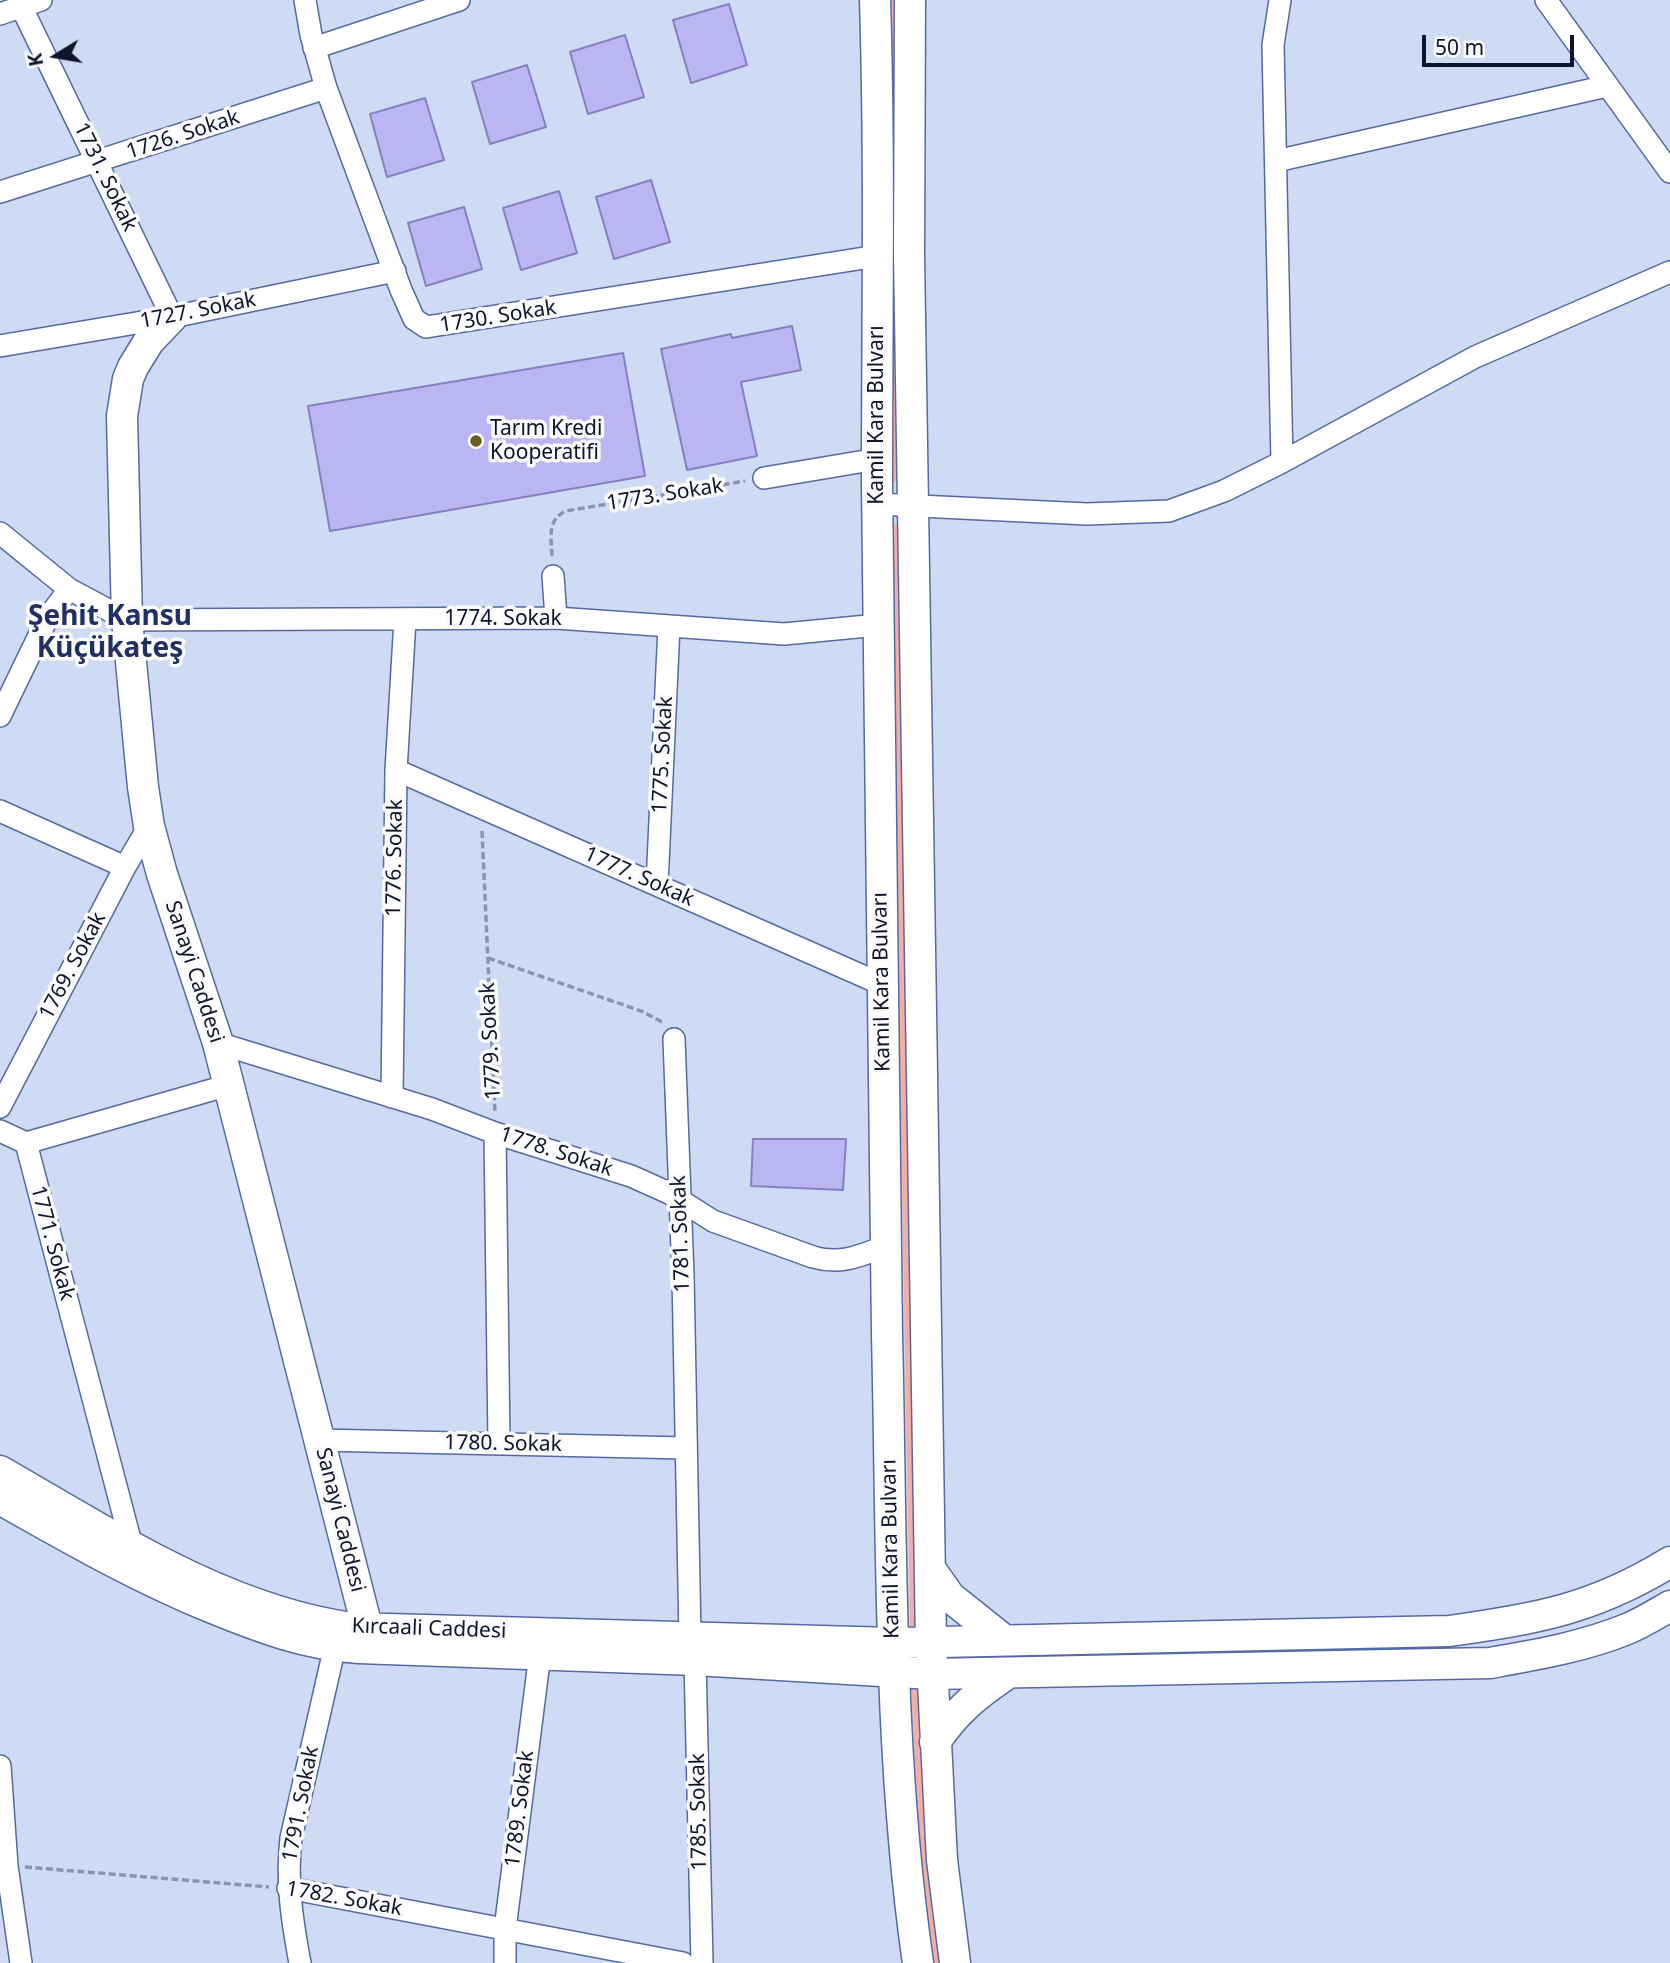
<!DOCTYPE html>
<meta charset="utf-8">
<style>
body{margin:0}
#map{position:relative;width:1670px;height:1963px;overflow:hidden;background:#cfdaf4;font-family:"Noto Sans",sans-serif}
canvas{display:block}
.north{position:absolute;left:21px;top:21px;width:70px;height:70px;-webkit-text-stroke:5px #fbfbfb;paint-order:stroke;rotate:259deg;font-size:19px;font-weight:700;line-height:28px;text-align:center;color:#0d142b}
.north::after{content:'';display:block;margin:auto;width:24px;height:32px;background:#0d142b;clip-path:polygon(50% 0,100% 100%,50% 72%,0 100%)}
.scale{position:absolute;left:1422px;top:35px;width:152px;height:32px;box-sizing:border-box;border:4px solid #0d142b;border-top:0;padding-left:9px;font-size:21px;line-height:24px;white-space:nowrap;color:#0d142b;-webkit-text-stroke:5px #fbfbfb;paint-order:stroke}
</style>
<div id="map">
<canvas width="1670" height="1963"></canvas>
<div class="north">K</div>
<div class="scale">50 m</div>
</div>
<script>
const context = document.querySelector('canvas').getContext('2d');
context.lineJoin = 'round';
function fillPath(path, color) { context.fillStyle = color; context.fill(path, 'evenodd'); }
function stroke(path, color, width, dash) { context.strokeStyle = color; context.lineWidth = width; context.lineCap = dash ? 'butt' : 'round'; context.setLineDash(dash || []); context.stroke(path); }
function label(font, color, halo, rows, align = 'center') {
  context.font = font + ' "Noto Sans",sans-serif'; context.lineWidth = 7; context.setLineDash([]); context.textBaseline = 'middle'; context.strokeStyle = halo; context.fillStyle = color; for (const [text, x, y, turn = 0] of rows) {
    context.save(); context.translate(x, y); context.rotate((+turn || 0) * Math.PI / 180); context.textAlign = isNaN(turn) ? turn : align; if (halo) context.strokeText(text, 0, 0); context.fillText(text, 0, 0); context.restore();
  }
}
const green = new Path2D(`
 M889,0H897L898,478L890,487Z
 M890,524H898L917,1632L910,1633Z
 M911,1685H917L922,1791L929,1862L943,1963H933L921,1876Z`);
const building = new Path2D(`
 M729,4L747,65L691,83L673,20Z
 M625,35L644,97L588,114L570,52Z
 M527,65L546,127L490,144L472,82Z
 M425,98L444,160L387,177L370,114Z
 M651,180L670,242L614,259L596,197Z
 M559,191L577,253L521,270L503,208Z
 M464,207L482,269L426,286L408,223Z
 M792,326L801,370L741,382L757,456L687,470L661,349L731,334L732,338Z
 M623,353L645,476L330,531L308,406Z
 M753,1139H846L843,1190L751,1186Z`);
const path = new Path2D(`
 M552,556C551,538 547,519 566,511L745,481
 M482,831L495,1113
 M488,958L641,1011L664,1023
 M25,1867L269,1887`);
const street = new Path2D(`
 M18,0L172,317
 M305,0L311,35L326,88L401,290L414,319L426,327L877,256
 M1280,0L1273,45L1282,462
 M1546,0L1670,172
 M0,14L41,0
 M314,48L459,0
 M1276,161L1607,86
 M0,192L326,88
 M0,346L172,317L395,271
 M764,478L877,459
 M877,504L1087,514L1169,511L1224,491L1282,462L1475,357L1670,272
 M0,533L69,589L127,620L556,618L784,634L878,625
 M553,576L556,618
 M0,716L47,619L69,589
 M396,770L881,984
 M0,811L125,867
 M657,885L669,626
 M674,1039L683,1275L690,1637
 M218,1043L432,1109L495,1133L631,1176L669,1193L713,1221L813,1257C840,1265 860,1256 886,1246
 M392,1097L396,770L405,620
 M0,1107L125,867L149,826
 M0,1131L26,1143
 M495,1133L499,1444
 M320,1440L686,1448
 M132,1547L26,1143L229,1085
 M695,1660L702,1963
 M0,1766L7,1866L21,1963
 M288,1888L683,1963
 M300,1963C292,1920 286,1882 291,1838L335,1646
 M505,1963V1929L540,1654`);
const secondary = new Path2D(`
 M875,0C880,161 877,322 877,484C879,767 882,1050 887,1333C892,1543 888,1754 918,1963
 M910,0L909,254L931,1643L942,1860L955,1963
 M172,317L149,341L133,367L128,379L122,416L127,620L143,787L149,826L162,874L218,1043L367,1627
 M0,1471C110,1534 224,1610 352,1628L893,1643L1449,1631C1536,1619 1594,1609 1670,1562
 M0,1499C69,1538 137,1577 210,1607C259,1627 306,1645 359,1648L695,1660L932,1674L1490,1663C1535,1655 1583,1647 1627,1629C1642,1623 1656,1614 1670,1606
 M931,1570L950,1597L1004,1640
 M935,1742C957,1710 975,1696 1007,1674`);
const markers = [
 [476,441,7,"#6c5928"]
];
const streetNames = [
 ["1726. Sokak",183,135,-18],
 ["1731. Sokak",105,177,64],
 ["1727. Sokak",198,311,-11],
 ["1730. Sokak",498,317,-9],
 ["Kamil Kara Bulvarı",877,415,-90],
 ["1773. Sokak",665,495,-9],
 ["1774. Sokak",503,619],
 ["1775. Sokak",663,755,-87],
 ["1776. Sokak",395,858,-89],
 ["1777. Sokak",639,877,24],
 ["1769. Sokak",73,966,-62],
 ["Sanayi Caddesi",194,972,72],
 ["Kamil Kara Bulvarı",882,982,-91],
 ["1779. Sokak",491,1041,-93],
 ["1778. Sokak",556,1152,18],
 ["1781. Sokak",681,1234,-92],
 ["1771. Sokak",52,1243,75],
 ["1780. Sokak",503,1444,1],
 ["Sanayi Caddesi",340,1520,76],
 ["Kamil Kara Bulvarı",891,1549,-91],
 ["Kırcaali Caddesi",429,1629,2],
 ["1791. Sokak",301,1804,-79],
 ["1789. Sokak",520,1809,-83],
 ["1785. Sokak",699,1812,-91],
 ["1782. Sokak",344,1899,10]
];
const poiNames = [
 ["Tarım Kredi",490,429],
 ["Kooperatifi",490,453]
];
const districtNames = [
 ["Şehit Kansu",110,617],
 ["Küçükateş",110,649]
];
fillPath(green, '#f4afa5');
fillPath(building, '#bbb5f4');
stroke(building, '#8780c0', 2);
stroke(street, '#556aa4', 24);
stroke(secondary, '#556aa4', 33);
stroke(path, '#8b94ad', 3.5, [7, 3.5]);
stroke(street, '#fff', 21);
stroke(secondary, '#fff', 30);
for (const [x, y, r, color] of markers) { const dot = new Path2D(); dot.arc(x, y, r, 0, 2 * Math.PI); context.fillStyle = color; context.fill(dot); stroke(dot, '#fbfbfb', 2.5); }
label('21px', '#0d142b', '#fbfbfb', streetNames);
label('21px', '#0d142b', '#fbfbfb', poiNames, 'left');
label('bold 28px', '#203065', '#fbfbfb', districtNames);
</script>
